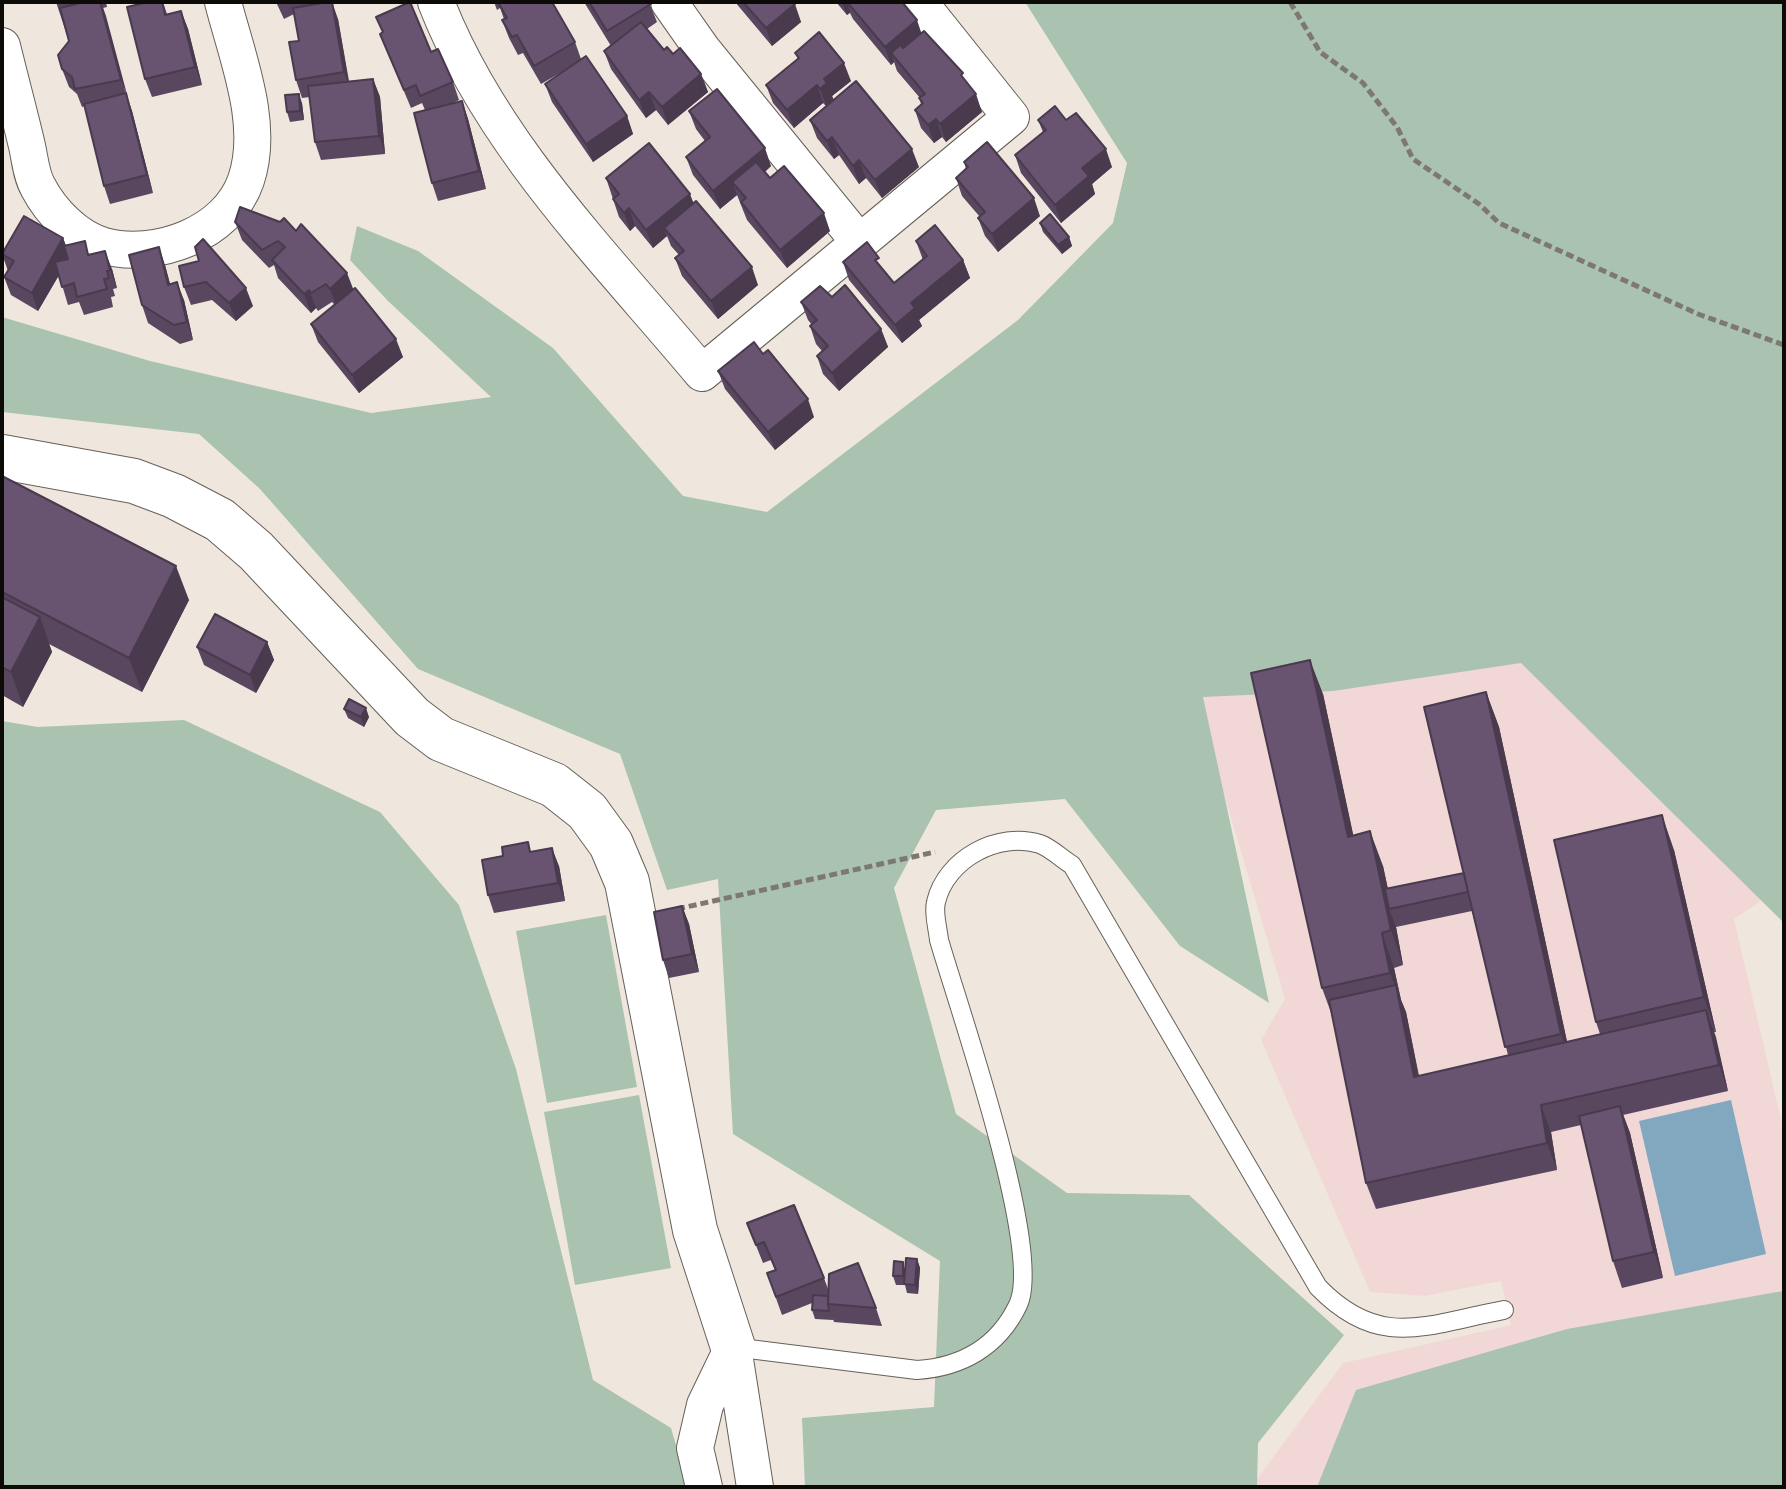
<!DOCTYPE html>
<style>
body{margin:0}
#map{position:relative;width:1786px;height:1489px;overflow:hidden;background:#efe7de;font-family:"Work Sans",sans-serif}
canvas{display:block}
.frame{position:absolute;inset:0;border:4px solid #0d0b08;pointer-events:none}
</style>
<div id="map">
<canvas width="1786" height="1489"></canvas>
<div class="frame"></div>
</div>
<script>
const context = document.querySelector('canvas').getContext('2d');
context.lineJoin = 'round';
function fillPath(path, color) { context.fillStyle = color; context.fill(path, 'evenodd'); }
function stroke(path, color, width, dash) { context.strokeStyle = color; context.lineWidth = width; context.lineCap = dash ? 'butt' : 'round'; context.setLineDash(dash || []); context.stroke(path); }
const education = new Path2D(`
 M1471,613L1784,886L1734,919L1784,1132V1487H1251L1343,1363L1511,1325L1501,1281L1425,1296L1370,1292L1261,1040L1285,999L1182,654Z`);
const green = new Path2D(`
 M1025,2H1784V923L1521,663L1333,691L1203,697L1269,1003L1180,946L1065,799L936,810L894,888L956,1114L1067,1193L1189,1195L1344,1335L1258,1443L1257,1487H805L802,1418L934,1407L940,1261L733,1134L718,879L667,890L620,754L418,669L260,489L199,434L2,412V317L150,361L371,413L491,397L388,301L350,260L357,226L418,251L553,348L683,496L767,512L1018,320L1113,223L1127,163Z
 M184,720L380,812L459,905L516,1069L593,1380L671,1428L688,1487H2V721L38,727Z
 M606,915L637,1087L547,1103L516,931Z
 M639,1095L671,1268L575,1285L544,1112Z
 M1783,1291L1784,1487H1317L1356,1390L1567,1329Z`);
const water = new Path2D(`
 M1731,1100L1766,1254L1675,1276L1639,1121Z`);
const path = new Path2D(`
 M1290,2L1320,52L1363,83L1397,127L1413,159L1479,204L1499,223L1698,314L1784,345
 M677,909L935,852`);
const service = new Path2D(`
 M733,1347L917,1370C961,1367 998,1347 1018,1305C1044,1251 958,1006 939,940C938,929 933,913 936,902C946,859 998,831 1040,844C1051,848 1062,859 1072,865L1318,1287C1380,1351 1427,1324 1504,1310`);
const minor = new Path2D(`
 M436,2C491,144 606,258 702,373L1011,117L919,2
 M669,2L702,49L860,243
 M2,46C10,79 19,112 27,146C30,159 31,175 38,187C51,212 76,238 104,246C155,260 228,234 246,180C265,124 237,57 223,2
 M733,1347L755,1487
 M704,1487L695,1448L705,1405L733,1347`);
const tertiary = new Path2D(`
 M2,457L134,481L174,496L220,520L256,551L412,717L441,739L554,785L587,811L611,844L627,882L695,1230L733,1347`);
const wall = new Path2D(`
 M56,2H106L107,7L103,8L127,98L132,111L153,193L110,204L104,186L85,106L82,107L77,94L69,87L62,69L69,41Z
 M163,2L167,14L181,11L188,29L202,85L152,97L145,79Z
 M276,2H320L315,4L338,19L349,81L373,79L380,97L385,154L321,160L315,142L310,97L302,98L296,80L299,41L294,14L284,19Z
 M494,2H552L575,42L581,59L627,116L633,134L593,162L552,102L545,84L569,68L541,84L523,53L518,55L509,38L502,20L504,19L500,8L497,10Z
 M584,2H649L657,22L647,29L664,50L673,54L701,74L708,92L668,125L656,110L646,118L611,69L604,51L611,46Z
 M735,2H793L801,22L772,46Z
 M836,2H902L921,33L967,83L982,112L946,142L942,137L934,143L921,128L915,110L921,104L919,98H920L897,71L894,62L891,65L853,19L850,13L847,15Z
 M380,34L431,52L453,82L459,100L453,103L462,101L468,119L486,189L438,201L432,183L425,110L422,103L411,108Z
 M795,53L851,81L832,96L834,100L919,167L882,198L866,178L859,184L839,155L834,159L817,138L810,120L826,106L823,103L794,128L773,103L766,85L798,59Z
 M302,103L304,120L290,122L287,112Z
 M689,111L771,166L765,172L770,178L830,231L787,268L747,220L737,195L720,209L693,175L686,157L705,141L696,129Z
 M1038,120H1066L1112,167L1092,184L1095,194L1061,223L1021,173L1015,155L1043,132Z
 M964,162L1040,216L998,252L985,236L978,218L980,217L962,196L956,178L966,169Z
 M606,178L694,204L758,285L718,319L682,276L675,258L679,255L671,246L667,236L653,248L635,226L630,231L619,217Z
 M240,207L353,290L403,357L359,393L318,342L311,324L335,305L332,302L318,311L316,308L311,313L278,278L274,265L269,268L242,240L235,222Z
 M1040,223L1069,237L1072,246L1062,254L1043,232Z
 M63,238L66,246L90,254L112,269L117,288L113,289L115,296L111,297L113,307L84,315L79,302L68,305L59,275L38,311L11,295L4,277L8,271L2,254Z
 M916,241L963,260L970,278L919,320L922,326L902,343L849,280L843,262L883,270L894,283L923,260Z
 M165,265L170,284L184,300L193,340L180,344L148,323L142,305Z
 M179,266L253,306L236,321L212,300L191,305L184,287Z
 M832,297L881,329L888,347L839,391L823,374L817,356L822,351L816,344L810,326L812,325L808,320L801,302Z
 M718,371L814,417L775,450L725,389Z
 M2,476L189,600L142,692L49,644L52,652L23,707L2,695Z
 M267,642L274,660L256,693L204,665L197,647Z
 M1486,692L1499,727L1567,1042L1600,1034L1596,1022L1674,850L1716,1032H1714L1728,1091L1623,1115L1630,1133L1663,1278L1622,1288L1613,1261L1581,1125L1551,1132L1557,1170L1376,1209L1366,1183L1333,1018L1322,988L1323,694L1353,835L1383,866L1388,889L1464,873ZM1472,911L1508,1055L1419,1076L1406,1012L1401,1000L1394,968L1403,965L1396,927Z
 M344,709L369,717L364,727L348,718Z
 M531,851L559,866L565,901L494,913L488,895Z
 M682,906L689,924L699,972L669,978L663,960Z
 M747,1223L824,1278L828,1289L876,1308L882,1326L834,1322L833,1319V1320L815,1319L812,1310V1303L782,1315L767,1273L775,1270L771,1260L763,1263Z
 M917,1259L920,1268L918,1294L907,1293L905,1285H896L893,1276Z`);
const shadedWall = new Path2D(`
 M101,2L106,16L128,98L121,80Z
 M332,2L338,19L350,90L344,72Z
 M842,2H847L850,12L847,15Z
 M795,4L801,22L772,46L766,28Z
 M181,11L188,29L202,85L195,67Z
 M917,20L923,38L897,60L891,53L894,62L891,65L885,47Z
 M844,63L851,81L832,96L834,101L827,107L820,89L824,79Z
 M701,74L708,92L668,125L662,107Z
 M373,79L380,97L385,154L379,136Z
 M817,85L823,103L794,128L787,110Z
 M649,92L656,110L646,118L639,100Z
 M126,93L132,111L153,193L147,175Z
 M299,94L302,103L304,120L300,111Z
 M976,94L982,112L946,142L940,124Z
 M462,101L468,119L486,189L479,171Z
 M627,116L633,134L593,162L586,144Z
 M936,119L942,137L934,143L928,125Z
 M832,137L839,155L834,159L827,141Z
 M765,148L771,166L740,192L732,182L737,195L720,209L713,191Z
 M912,149L919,167L882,198L875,180Z
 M1106,149L1112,167L1092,184L1095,194L1061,223L1055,205L1082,168Z
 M859,160L866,178L859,184L853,166Z
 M690,194L697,212L664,228L667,236L653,248L646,230Z
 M1034,198L1040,216L998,252L992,234Z
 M629,208L635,226L630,231L624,213Z
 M824,213L830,231L787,268L780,250Z
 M1069,237L1072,246L1062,254L1058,245Z
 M63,238L70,256L38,311L32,293Z
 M159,247L165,265L175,303L168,285Z
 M105,251L112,269L117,288L110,270Z
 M963,260L970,278L919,320L922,326L902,343L895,325L911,303Z
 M752,267L758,285L718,319L711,301Z
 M347,273L354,291L337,307L330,289Z
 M177,282L184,300L193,340L187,322Z
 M246,288L253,306L236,321L229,303Z
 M309,290L316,308L311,313L304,294Z
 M881,329L888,347L839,391L832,373Z
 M396,339L403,357L359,393L352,375Z
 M808,399L814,417L775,450L768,432Z
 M176,566L189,600L142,692L129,658Z
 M40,617L52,652L23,707L11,672Z
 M267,642L274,660L256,693L250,675Z
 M1310,660L1323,694L1361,871L1348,837Z
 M1486,692L1499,727L1573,1069L1561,1034Z
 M366,708L369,717L364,727L361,717Z
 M1662,815L1674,850L1716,1032L1704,997Z
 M1370,831L1383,866L1392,909H1389L1396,927L1403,965L1391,930Z
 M552,848L559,866L565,901L558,883Z
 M682,906L689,924L699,972L692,954Z
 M1382,933L1394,968L1401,1000L1406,1012L1424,1103L1414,1077L1397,992L1390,973Z
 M1706,1010L1716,1037L1728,1091L1719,1065Z
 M1541,1105L1551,1132L1557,1170L1547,1143Z
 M1620,1106L1630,1133L1663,1278L1654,1252Z
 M917,1259L920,1268L918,1294L915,1285Z`);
const building = new Path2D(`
 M84,2H100L121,80L75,89L72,77L62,69L58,55L69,41L60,8Z
 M148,2H162L165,15L181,11L195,67L145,79L127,7Z
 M328,2H332L344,72L296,80L289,42L299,41L293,8Z
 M410,2L431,52L438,49L453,82L420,96L416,85L404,90L380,34L383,32L376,17Z
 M498,2H552L575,42L534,66L517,35L512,37L502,20L507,18Z
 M589,2H649L651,4L607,31Z
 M743,2H793L795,4L766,28Z
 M847,2H902L917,20L885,47Z
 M641,22L664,50L667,47L673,54L680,48L701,74L662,107L649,92L639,100L604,51Z
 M924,31L963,73L961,75L976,94L940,124L936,119L928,125L915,110L923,103L919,98L925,94L891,53L900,45L903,48Z
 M819,32L844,63L824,79L827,83L820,89L817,85L787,110L766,85L799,58L795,53Z
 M586,56L627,116L586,144L545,84Z
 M373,79L379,136L315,142L308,86Z
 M856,81L912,149L875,180L859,160L853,166L832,137L827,141L810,120Z
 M717,89L765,148L713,191L686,157L710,137L689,111Z
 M126,93L147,175L104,186L84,104Z
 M299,94L300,111L287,112L285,95Z
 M462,101L479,171L432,183L414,113Z
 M1055,106L1066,120L1076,113L1106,149L1082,168L1089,176L1055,205L1015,155L1046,130L1038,120Z
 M987,142L1034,198L992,234L978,218L985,212L956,178L968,167L964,162Z
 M649,143L690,194L646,230L629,208L624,213L613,199L619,194L606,178Z
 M756,162L770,178L784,166L824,213L780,250L741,202L746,198L732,182Z
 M696,201L752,267L711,301L675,258L684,251L664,228Z
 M240,207L280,222L284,218L296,231L301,224L347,273L330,289L326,284L311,293L309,290L304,294L272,260L285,247L278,241L262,250L235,222Z
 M1050,214L1069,237L1058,245L1040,223Z
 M24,216L63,238L32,293L4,277L14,261L2,254Z
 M935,225L963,260L911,303L915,308L895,325L843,262L867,242L879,258L875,260L894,283L927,256L916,241Z
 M203,239L246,288L229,303L206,282L184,287L179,266L199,261L195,247Z
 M85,241L88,255L105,251L110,270L107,271L109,278L104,279L107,289L77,297L74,283L62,287L55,262L68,259L64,246Z
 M159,247L168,285L177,282L187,322L174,325L142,305L129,255Z
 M845,285L881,329L832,373L817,356L828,346L810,326L817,320L801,302L820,286L832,297Z
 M355,288L396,339L352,375L311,324Z
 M754,342L763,354L768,350L808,399L768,432L718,371Z
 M2,476L176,566L129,658L2,592Z
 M2,597L40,617L11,672L2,667Z
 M215,614L267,642L250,675L197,647Z
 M1310,660L1348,837L1370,831L1391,930L1382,933L1390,973L1322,988L1251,673Z
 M1486,692L1561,1034L1505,1047L1424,707Z
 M349,699L366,708L361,717L344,709Z
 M1662,815L1704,997L1596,1022L1554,840Z
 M528,842L530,852L552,848L558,883L488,895L482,860L503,856L502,847Z
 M1464,873L1468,892L1389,909L1385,889Z
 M682,906L692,954L663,960L654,912Z
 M1396,985L1414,1077L1706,1010L1719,1065L1541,1105L1547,1143L1366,1183L1329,1000Z
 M1620,1106L1654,1252L1613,1261L1579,1116Z
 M794,1205L824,1278L776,1297L767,1273L776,1270L764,1242L756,1245L747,1223Z
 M906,1258L917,1259L915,1285L904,1284Z
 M894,1261L903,1262V1276H893Z
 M858,1263L876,1308L828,1304L829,1274Z
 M813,1295L828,1296V1304L829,1311L812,1310Z`);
fillPath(education, '#f2d7d7');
fillPath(green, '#aac2b0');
fillPath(water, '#81a8be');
stroke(service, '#666058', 20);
stroke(minor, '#666058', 38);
stroke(tertiary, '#666058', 46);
stroke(path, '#7d7872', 5, [8, 4]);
stroke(service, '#fff', 18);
stroke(minor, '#fff', 36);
stroke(tertiary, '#fff', 44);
fillPath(wall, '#594760');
fillPath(shadedWall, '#493a4e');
fillPath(building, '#685370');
stroke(building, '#493a4e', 2);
</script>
